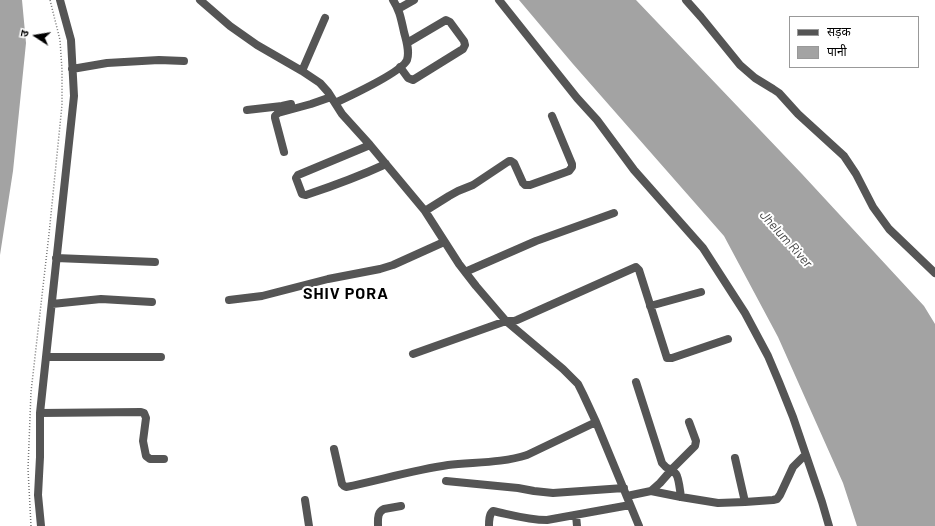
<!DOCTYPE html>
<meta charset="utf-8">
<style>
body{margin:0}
#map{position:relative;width:935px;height:526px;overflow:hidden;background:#fff;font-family:Barlow,"Noto Sans Devanagari",sans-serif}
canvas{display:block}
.legend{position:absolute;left:789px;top:16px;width:130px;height:52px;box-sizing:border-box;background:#fff;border:1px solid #999;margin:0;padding:5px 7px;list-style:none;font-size:12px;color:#000}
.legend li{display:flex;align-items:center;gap:8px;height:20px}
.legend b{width:20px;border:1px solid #999}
.north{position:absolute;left:16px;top:16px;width:40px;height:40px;-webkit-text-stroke:3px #fff;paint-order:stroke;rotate:282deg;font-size:11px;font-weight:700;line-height:16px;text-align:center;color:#000}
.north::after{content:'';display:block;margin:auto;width:14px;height:18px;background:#000;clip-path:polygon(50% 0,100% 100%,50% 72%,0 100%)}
</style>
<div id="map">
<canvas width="935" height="526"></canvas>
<ul class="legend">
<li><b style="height:5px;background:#555"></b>सड़क</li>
<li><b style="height:11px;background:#a3a3a3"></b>पानी</li>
</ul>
<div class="north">उ</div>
</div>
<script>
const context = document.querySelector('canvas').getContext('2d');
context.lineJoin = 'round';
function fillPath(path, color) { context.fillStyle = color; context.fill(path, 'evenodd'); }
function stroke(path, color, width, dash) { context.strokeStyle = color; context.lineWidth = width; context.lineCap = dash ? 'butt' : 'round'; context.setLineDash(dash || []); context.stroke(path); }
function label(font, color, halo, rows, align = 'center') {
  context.font = font + ' Barlow,sans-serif'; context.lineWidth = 4; context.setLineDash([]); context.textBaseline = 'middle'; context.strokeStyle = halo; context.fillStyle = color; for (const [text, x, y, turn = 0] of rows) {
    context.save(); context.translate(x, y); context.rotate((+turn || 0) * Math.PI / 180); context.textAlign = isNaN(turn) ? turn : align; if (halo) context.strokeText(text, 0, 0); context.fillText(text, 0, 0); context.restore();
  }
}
const water = new Path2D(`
 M0,0H22L26,43L13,171L0,255Z
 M519,0H636L802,174L924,306L935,324V526H857L843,483L778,337L724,236L573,64Z`);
const path = new Path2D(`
 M31,526L28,469L31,392L49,234L62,105V70L60,40L50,0`);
const minor = new Path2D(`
 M200,0L230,26L257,45L302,71L320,83L328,92L342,114L370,145L425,211L459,264L476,286L506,321L563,369L578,384L583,394L596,422L639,526
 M499,0L577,98L597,120L634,170L703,248L745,313L768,356L779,382L793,417L822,502L829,526
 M686,0L701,17L740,65L755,78L773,89L779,93L798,114L844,156L856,174L873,207L889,229L935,273
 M398,9L414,0
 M400,67L408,78L413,80L463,49L465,45L464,41L450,22L446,20L407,43
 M72,69L107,63L159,60L184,61
 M302,71L325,18
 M335,103C350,96 402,72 407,60C410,51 406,40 404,32C401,19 400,11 393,0
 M247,110L282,106L291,104
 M370,145L298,175L296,178L302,194L306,195C333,186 360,176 386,164
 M284,152L275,118V116L278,113L311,104L331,97
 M425,211L449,196L458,191L473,185L509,161H511L514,163L523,183L525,185H530L569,171L572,167V164L552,116
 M56,258L155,262
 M465,272L536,241L614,213
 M229,300L262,296L328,279L380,269L393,265L444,242
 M52,304L101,299L152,302
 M650,306L701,292
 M413,354L506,321H514L517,320L636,267L639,270L667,358H672L728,339
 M46,357H161
 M636,382L662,463C667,470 672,469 676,474C679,478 680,491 681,497
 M40,413L141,412L144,413L146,418L143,441L146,456L150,459H164
 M334,449L342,484L344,486L346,487C380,480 414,470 448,465C474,462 502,463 527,455L596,422
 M735,458L745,502
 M446,481L518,488L534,491L553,493L624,488
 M651,491L660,483L674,467L695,446L696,441L689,422
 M627,496L651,491L681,497L718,503L745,502L773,500L777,499L780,495L793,467L805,455
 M305,500L309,526
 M576,515L577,526
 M41,526L38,495L40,457V413L74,96L71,40L60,0
 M378,526C378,519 377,512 384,509L401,506
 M489,526C489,521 489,514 493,511C512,515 528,520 547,520L630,505`);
const waterNames = [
 ["Jhelum River",786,239,48]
];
const districtNames = [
 ["SHIV PORA",346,294]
];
fillPath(water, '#a3a3a3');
stroke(path, '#777', 1.5, [1, 2]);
stroke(minor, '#555', 8);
label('italic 13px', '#444', '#fff', waterNames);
context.letterSpacing = '1px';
label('bold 16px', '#000', '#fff', districtNames);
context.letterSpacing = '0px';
</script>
